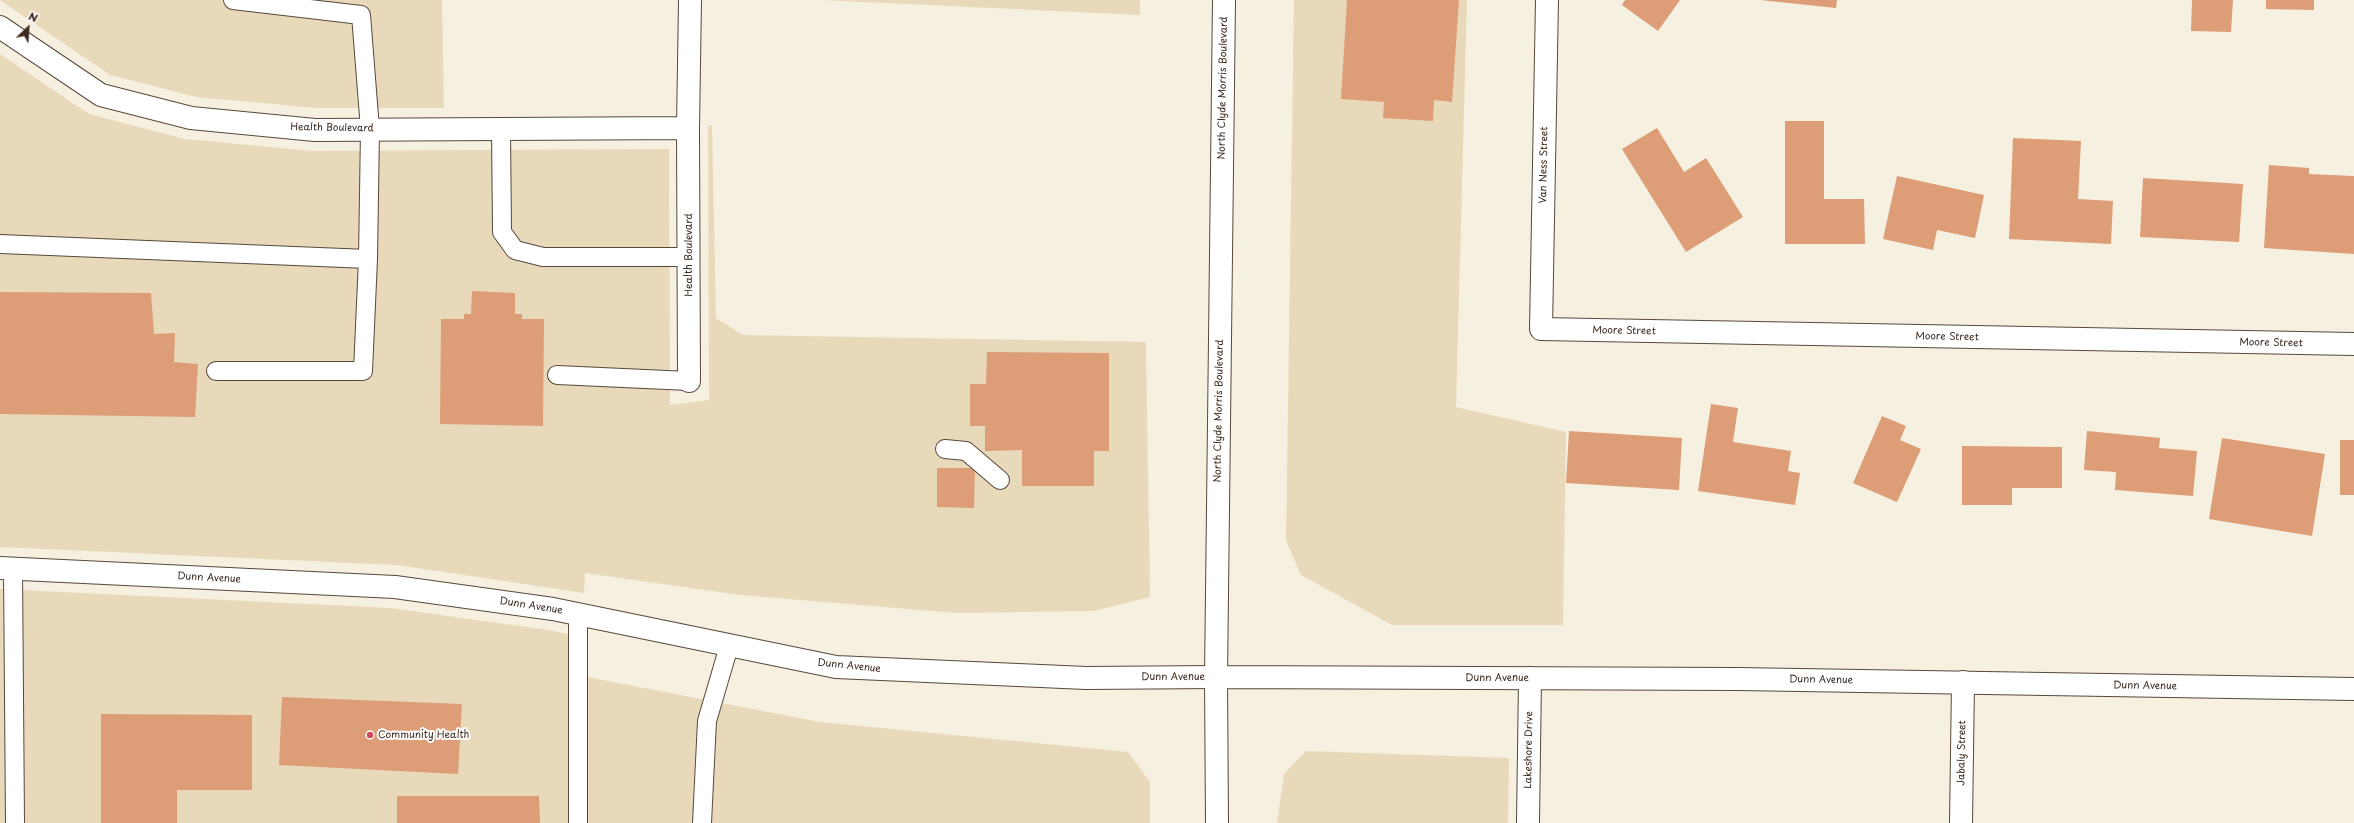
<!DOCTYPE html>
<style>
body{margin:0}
#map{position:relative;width:2354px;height:823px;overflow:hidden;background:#f6f0e0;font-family:"Playpen Sans",sans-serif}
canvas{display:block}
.north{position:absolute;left:8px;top:8px;width:40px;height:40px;-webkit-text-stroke:3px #fff;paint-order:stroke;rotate:25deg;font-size:11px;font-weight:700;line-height:16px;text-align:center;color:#3b2a1e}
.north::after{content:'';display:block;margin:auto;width:14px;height:18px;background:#3b2a1e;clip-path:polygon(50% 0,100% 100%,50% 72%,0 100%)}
</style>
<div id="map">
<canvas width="2354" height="823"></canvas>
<div class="north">N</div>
</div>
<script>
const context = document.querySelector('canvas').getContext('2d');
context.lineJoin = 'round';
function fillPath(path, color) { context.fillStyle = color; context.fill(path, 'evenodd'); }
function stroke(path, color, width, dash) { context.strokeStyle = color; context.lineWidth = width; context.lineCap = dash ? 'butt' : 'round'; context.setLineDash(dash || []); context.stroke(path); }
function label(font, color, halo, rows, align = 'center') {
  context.font = font + ' "Playpen Sans",sans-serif'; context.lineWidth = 4; context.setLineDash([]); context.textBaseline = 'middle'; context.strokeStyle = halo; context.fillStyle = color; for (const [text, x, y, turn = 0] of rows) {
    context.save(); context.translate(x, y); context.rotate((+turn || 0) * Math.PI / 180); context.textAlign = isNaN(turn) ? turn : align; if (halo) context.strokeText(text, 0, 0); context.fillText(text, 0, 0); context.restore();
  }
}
const built = new Path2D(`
 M0,0H442L444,108H318L196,97L110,75Z
 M821,0H1140V15Z
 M1294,0H1467L1456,407L1566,432L1563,625H1392L1301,575L1286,540Z
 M0,54L89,114L185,139L313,151L669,149L670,405L709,400L708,126L712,125L716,318L743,335L1146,342L1150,597L1094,611L956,613L740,595L585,573L584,593L397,565L0,547Z
 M0,589L391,608L548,630L583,637L582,676L820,722L1128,752L1150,782V823H0Z
 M1306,751L1509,758L1508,823H1277L1284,774Z`);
const building = new Path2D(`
 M1347,0H1459L1452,102L1434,100L1433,121L1383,118L1384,102L1341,99Z
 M1625,0H1680L1658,31L1622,5Z
 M1760,0H1837L1836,8Z
 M2192,0H2233L2231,32L2191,31Z
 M2266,0H2314V10L2266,9Z
 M1785,121H1824V199H1864L1865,244H1785Z
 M1657,128L1684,172L1706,158L1743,217L1686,252L1622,149Z
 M2013,138L2081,141L2078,199L2113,201L2111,244L2009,239Z
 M2269,165L2309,168V174L2354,176V254L2264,248Z
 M1897,176L1984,195L1975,238L1937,230L1933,250L1883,239Z
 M2143,178L2243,184L2239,242L2140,237Z
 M472,291L515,293V314H522V319H544L543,426L440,424L441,319H464V314H471Z
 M0,292L151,293L154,334L175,333L174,362L198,364L195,417L0,414Z
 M987,352L1109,353V451H1094V486H1022V450L985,451V426H970V384H986Z
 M1711,404L1738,408L1733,442L1791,451L1788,471L1800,473L1795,505L1698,491Z
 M1882,416L1906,426L1900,440L1921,449L1897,502L1853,483Z
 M1569,431L1682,438L1679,490L1566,483Z
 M2087,431L2160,438L2159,448L2197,451L2193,496L2115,490L2116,472L2084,470Z
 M2222,438L2325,454L2312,536L2209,519Z
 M2340,440H2354V495H2340Z
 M1962,446L2062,447V488H2012V505H1962Z
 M937,468H975L974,508L937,507Z
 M282,697L462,704L458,774L279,765Z
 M101,714L252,715V790H177V823H101Z
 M397,796H539L540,823H397Z`);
const service = new Path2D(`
 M501,129L502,232L515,250L543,257H689
 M0,244L368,259L370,129L361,15L233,0
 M216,371H363L368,259
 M557,375L689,381
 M945,449L966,451L1000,480
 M13,569L15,823
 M578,823V614
 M702,823L707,721L729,646`);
const minor = new Path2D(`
 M1547,0L1541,329L2354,344
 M0,27L101,95L191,118L315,130L688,128
 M689,381L688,128L690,0
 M1528,823L1530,678
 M1961,823L1963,682`);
const tertiary = new Path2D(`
 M0,568L395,587L553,609L836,667L1086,678L1216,677`);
const secondary = new Path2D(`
 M1216,677L1738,679L2354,689
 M1217,823L1216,677L1224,0`);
const markers = [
 [370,735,4,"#d1495b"]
];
const streetNames = [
 ["North Clyde Morris Boulevard",1223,88,-89],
 ["Health Boulevard",332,128,1],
 ["Van Ness Street",1544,165,-89],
 ["Health Boulevard",689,255,-90],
 ["Moore Street",1624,331,1],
 ["Moore Street",1947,337,1],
 ["Moore Street",2271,343,1],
 ["North Clyde Morris Boulevard",1219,411,-89],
 ["Dunn Avenue",209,578,3],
 ["Dunn Avenue",531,606,9],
 ["Dunn Avenue",849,666,6],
 ["Dunn Avenue",1173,677],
 ["Dunn Avenue",1497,678],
 ["Dunn Avenue",1821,680,1],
 ["Dunn Avenue",2145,686,1],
 ["Lakeshore Drive",1529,750,-89],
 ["Jabaly Street",1962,753,-89]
];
const poiNames = [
 ["Community Health",378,735]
];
fillPath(built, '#e8d9ba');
fillPath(building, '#dc9d77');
stroke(service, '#57483b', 20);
stroke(minor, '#57483b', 24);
stroke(tertiary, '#57483b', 24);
stroke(secondary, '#57483b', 24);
stroke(service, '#fff', 18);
stroke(minor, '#fff', 22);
stroke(tertiary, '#fff', 22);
stroke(secondary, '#fff', 22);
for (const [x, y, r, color] of markers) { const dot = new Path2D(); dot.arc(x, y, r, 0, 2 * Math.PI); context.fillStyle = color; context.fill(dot); stroke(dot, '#fff', 1.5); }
label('10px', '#3b2a1e', '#fff', streetNames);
label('10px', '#3b2a1e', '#fff', poiNames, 'left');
</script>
